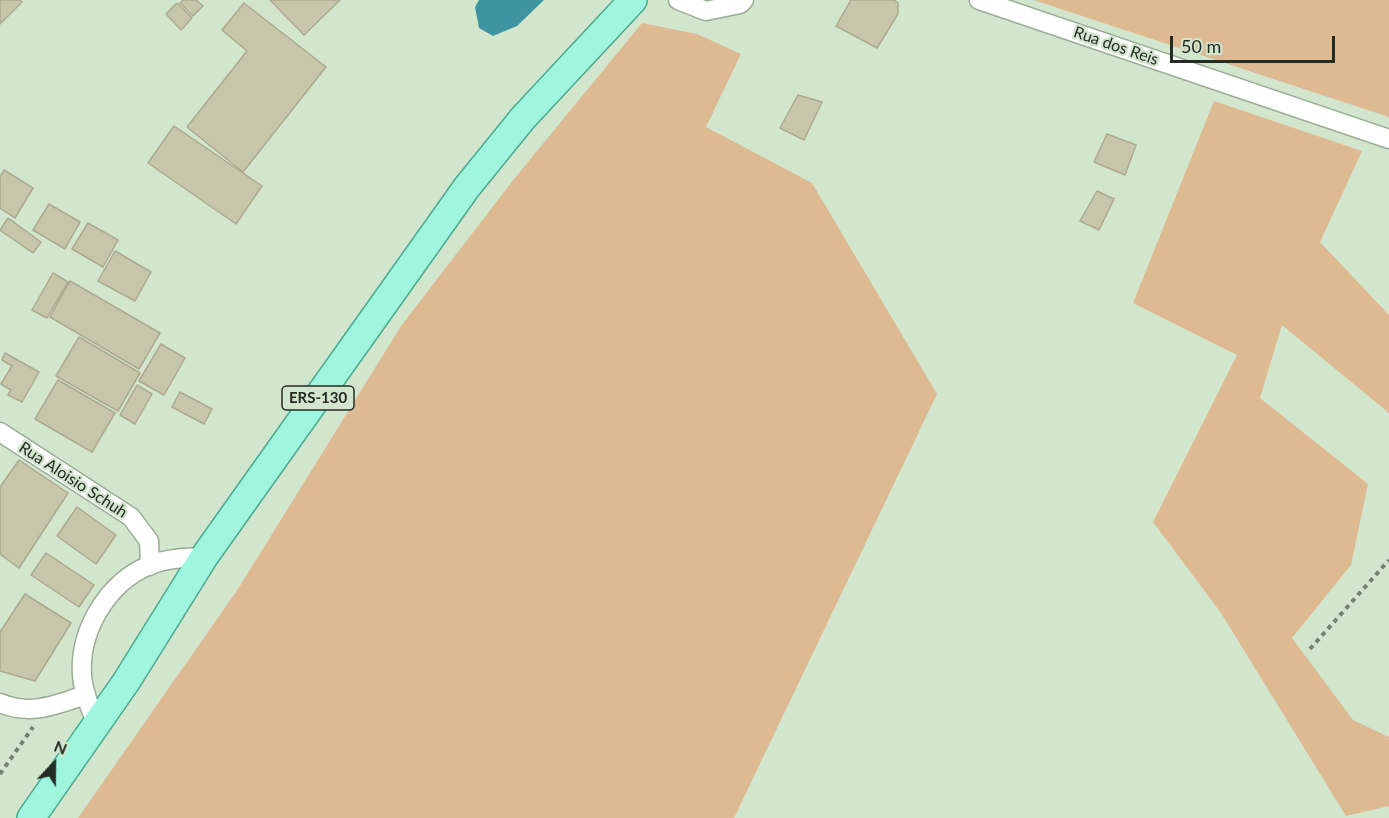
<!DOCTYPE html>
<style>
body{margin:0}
#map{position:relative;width:1389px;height:818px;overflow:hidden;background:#d2e5cd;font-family:Lato,sans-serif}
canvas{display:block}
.north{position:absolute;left:24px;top:734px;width:60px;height:60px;-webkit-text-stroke:4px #d2e5cd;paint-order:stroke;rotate:22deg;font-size:16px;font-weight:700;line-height:24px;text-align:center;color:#252c23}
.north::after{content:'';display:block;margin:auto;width:21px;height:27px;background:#252c23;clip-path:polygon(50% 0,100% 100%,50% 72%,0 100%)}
.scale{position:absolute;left:1170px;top:36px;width:165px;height:27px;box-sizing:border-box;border:3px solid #252c23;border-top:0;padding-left:8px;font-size:18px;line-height:21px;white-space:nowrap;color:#252c23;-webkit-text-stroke:4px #d2e5cd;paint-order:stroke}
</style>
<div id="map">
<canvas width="1389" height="818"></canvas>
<div class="north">N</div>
<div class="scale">50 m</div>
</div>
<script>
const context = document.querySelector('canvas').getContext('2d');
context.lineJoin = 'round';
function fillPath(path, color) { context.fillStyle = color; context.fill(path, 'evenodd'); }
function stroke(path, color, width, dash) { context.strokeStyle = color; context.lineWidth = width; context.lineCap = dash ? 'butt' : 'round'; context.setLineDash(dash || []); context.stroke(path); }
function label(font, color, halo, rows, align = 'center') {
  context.font = font + ' Lato,sans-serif'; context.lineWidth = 4.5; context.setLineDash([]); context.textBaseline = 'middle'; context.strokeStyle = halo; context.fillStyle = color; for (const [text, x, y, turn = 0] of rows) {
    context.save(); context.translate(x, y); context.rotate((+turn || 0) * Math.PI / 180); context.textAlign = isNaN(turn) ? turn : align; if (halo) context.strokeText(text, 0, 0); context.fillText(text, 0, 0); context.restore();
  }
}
const green = new Path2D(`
 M1034,0H1389V117L1070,12Z
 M642,23L697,34L741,54L706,127L812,183L937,394L734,818H78L238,589L401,326L514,179Z
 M1214,101L1362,151L1320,242L1389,315V413L1282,325L1260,398L1368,484L1351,565L1292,638L1353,720L1389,737V806L1346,816L1221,613L1153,522L1237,355L1133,303Z`);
const water = new Path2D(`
 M479,0H544L517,26L493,36L479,28L475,7Z`);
const building = new Path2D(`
 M0,0H20L22,2L0,24Z
 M183,0H196L203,6L193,16L180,3Z
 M270,0H340L304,35Z
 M851,0H894L898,3V14L877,48L836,26Z
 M177,3L192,18L181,30L166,14Z
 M244,3L326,67L243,172L187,127L247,51L222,30Z
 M798,95L822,102L804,140L780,128Z
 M174,126L262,186L236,224L148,163Z
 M1107,134L1136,145L1125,175L1094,162Z
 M4,170L33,188L15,218L0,208V177Z
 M1097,191L1114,199L1099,230L1080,221Z
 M49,204L80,222L65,249L33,230Z
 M8,218L41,242L33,253L0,230Z
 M88,223L118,240L103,267L72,249Z
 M115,251L151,272L135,301L98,281Z
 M53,273L68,282L47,318L32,310Z
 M70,281L160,333L139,369L50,317Z
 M79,337L140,373L118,411L56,376Z
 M161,344L185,358L164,395L139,381Z
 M5,353L39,372L22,402L8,395L11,390L1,384L12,366L2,360Z
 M58,380L115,413L92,452L35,419Z
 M137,385L152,394L135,424L120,415Z
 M180,392L212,409L204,424L172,407Z
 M19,460L68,493L19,568L0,554V487Z
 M77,507L116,535L96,564L57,536Z
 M46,553L94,585L79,607L31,575Z
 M25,594L71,623L35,681L0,671V632Z`);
const path = new Path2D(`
 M1310,649L1389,560
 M0,774L33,727`);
const street = new Path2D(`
 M678,0L706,11L740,4L744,0
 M979,0L1389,139
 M0,432L131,517L149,541L150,566
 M0,703C30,716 56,705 85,695
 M96,723C90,707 83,692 82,675C79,630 108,582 150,565C168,558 186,558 204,557`);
const primary = new Path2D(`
 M31,818L126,682L204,557L467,187L523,118L633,0`);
const shields = [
 [318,398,72]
];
const shieldNames = [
 ["ERS-130",318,398]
];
const streetNames = [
 ["Rua dos Reis",1116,46,19],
 ["Rua Aloisio Schuh",73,480,33]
];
fillPath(green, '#deba93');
fillPath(water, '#3e95a1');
fillPath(building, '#c8c6aa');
stroke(building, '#acaa8f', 1.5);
stroke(street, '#9bad96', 21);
stroke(primary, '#4bab90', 30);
stroke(path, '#758272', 4, [4.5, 4.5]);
stroke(street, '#fff', 18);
stroke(primary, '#a0f5df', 27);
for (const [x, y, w] of shields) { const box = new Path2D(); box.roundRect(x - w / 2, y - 12, w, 24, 4.5); context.fillStyle = '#d2e5cd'; context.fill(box); stroke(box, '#252c23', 1.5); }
label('bold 15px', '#252c23', null, shieldNames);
label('16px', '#252c23', '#d2e5cd', streetNames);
</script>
